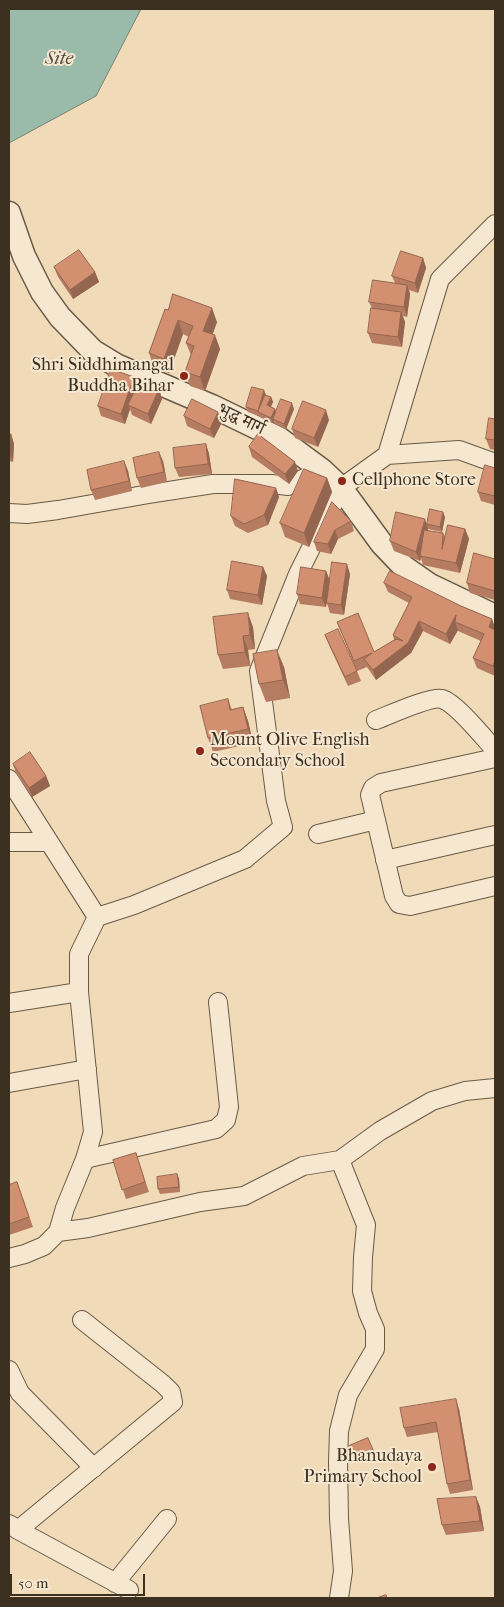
<!DOCTYPE html>
<meta charset="utf-8">
<style>
body{margin:0}
#map{position:relative;width:504px;height:1607px;overflow:hidden;background:#f1dab8;font-family:"IM FELL French Canon",serif}
canvas{display:block}
.frame{position:absolute;inset:0;border:10px solid #3c3020;pointer-events:none}
.scale{position:absolute;left:10px;top:1574px;width:135px;height:22px;box-sizing:border-box;border:2px solid #3c3020;border-top:0;padding-left:6px;font-size:15px;line-height:18px;white-space:nowrap;color:#3c3020;-webkit-text-stroke:4px #f6e7d1;paint-order:stroke}
</style>
<div id="map">
<canvas width="504" height="1607"></canvas>
<div class="frame"></div>
<div class="scale">50 m</div>
</div>
<script>
const context = document.querySelector('canvas').getContext('2d');
context.lineJoin = 'round';
function fillPath(path, color) { context.fillStyle = color; context.fill(path, 'evenodd'); }
function stroke(path, color, width, dash) { context.strokeStyle = color; context.lineWidth = width; context.lineCap = dash ? 'butt' : 'round'; context.setLineDash(dash || []); context.stroke(path); }
function label(font, color, halo, rows, align = 'center') {
  context.font = font + ' "IM FELL French Canon","Noto Serif Devanagari",serif'; context.lineWidth = 4; context.setLineDash([]); context.textBaseline = 'middle'; context.strokeStyle = halo; context.fillStyle = color; for (const [text, x, y, turn = 0] of rows) {
    context.save(); context.translate(x, y); context.rotate((+turn || 0) * Math.PI / 180); context.textAlign = isNaN(turn) ? turn : align; if (halo) context.strokeText(text, 0, 0); context.fillText(text, 0, 0); context.restore();
  }
}
const water = new Path2D(`
 M9,9H141L96,96L9,143Z`);
const minor = new Path2D(`
 M387,455L459,450L495,463
 M9,513L27,514L58,510L149,494L213,484H272L288,486L319,471
 M376,720C389,715 431,696 442,699C456,703 485,739 495,750
 M495,758L381,783L373,788L370,795L394,896L399,904L410,906L495,886
 M9,779L97,917L134,905L245,859L283,827L276,801L259,671L298,574L341,488L387,455L440,279L495,224
 M318,834L376,820
 M9,842H49
 M385,860L495,835
 M9,1003L79,992
 M9,1083L87,1069
 M85,1159L216,1129L226,1120L229,1107L218,1002
 M58,1232L88,1228L200,1202L244,1196L303,1166L340,1160L380,1131L432,1101L465,1091L495,1088
 M9,1258L25,1254L44,1246L58,1232L65,1208L85,1159L93,1132L79,992V954L97,917
 M9,1370L20,1393L94,1468
 M9,1524L18,1530L129,1590
 M18,1530L173,1402L171,1392L163,1384L82,1320
 M115,1583L167,1519
 M339,1598L343,1571L339,1519L338,1461L339,1431L348,1395L375,1349V1329L368,1313L362,1291L363,1257L366,1225L340,1160`);
const tertiary = new Path2D(`
 M9,213L24,256L42,292L60,317L93,351L116,365L212,406L280,439L322,470L341,488L382,544L404,567L430,585L495,616`);
const wall = new Path2D(`
 M423,258L426,268L418,293L409,290L410,294L407,317L403,316L405,322L402,347L372,343L368,333L372,308L369,302L395,283L392,276Z
 M54,267L95,272L99,282L73,299L58,277Z
 M168,310L217,322L212,334L220,349L205,391L190,386L185,372L191,355L186,343L189,337L183,334L169,373L154,367L149,353Z
 M134,377L137,386L159,389L162,399L151,424L132,415L130,409L125,424L101,416L98,406Z
 M266,395L271,397L273,402L271,407L275,409L276,412L294,409L286,429L275,424L274,421L273,423L260,417L259,416L248,412L246,407Z
 M184,416L222,422L214,438L187,426Z
 M495,419V450L490,449L486,439Z
 M329,420L318,447L295,438L292,429Z
 M9,434H11L14,444L13,462L9,461Z
 M206,444L209,454L212,474L179,477L175,468Z
 M249,447L298,471L289,484L252,457Z
 M124,461L128,471L132,491L95,500L91,490Z
 M163,461L167,482L141,488L137,478Z
 M495,468V505L481,501L478,492Z
 M327,478L332,492L309,547L285,537L280,523Z
 M276,488L279,497L268,525L248,533L235,526L231,516Z
 M445,517L442,532L428,529V531L443,533L445,537L465,529L469,539L460,573L423,565L421,558L420,561L394,551L390,541L427,524Z
 M351,521L354,531L338,539L331,554L317,551L314,542Z
 M495,559V600L470,593L467,583Z
 M263,567L267,576L262,605L230,599L227,590Z
 M326,571L330,581L326,607L300,604L297,594Z
 M350,574L344,615L330,613L327,603Z
 M384,583L461,606L492,619L495,628V676L477,668L473,658L481,641L458,631V630L450,644L423,631L411,653L376,680L367,667L357,671L337,622L374,652L394,640L393,635L409,603L388,592Z
 M253,627L255,649L248,650L250,666L223,669L218,655Z
 M325,635L357,671L361,681L348,686L329,645Z
 M284,667L290,698L266,702L259,684Z
 M228,699L232,710L243,707L248,721L253,743L213,752L208,738Z
 M13,764L46,776L50,786L32,797L16,773Z
 M136,1153L149,1192L126,1199L113,1160Z
 M177,1174L179,1179L180,1192L160,1194L158,1189Z
 M17,1182L33,1227L9,1235V1185Z
 M459,1409L473,1490L450,1494L447,1484L438,1432L407,1437L404,1428Z
 M368,1438L375,1457L359,1463L350,1451L349,1446Z
 M476,1497L480,1507L484,1531L446,1535L442,1525Z`);
const shadedWall = new Path2D(`
 M423,258L426,268L418,293L415,283Z
 M95,272L99,282L73,299L70,290Z
 M407,285L410,294L407,317L404,307Z
 M212,308L217,322L209,345L203,331Z
 M401,312L405,322L402,347L398,337Z
 M178,320L183,334L169,373L164,359Z
 M215,335L220,349L205,391L200,377Z
 M134,377L138,386L128,405L130,409L125,424L121,414Z
 M159,389L162,399L151,424L148,414Z
 M264,390L266,395L258,412V411Z
 M271,397L273,402L269,410L267,405Z
 M292,403L294,409L286,429L284,424Z
 M275,409L277,414L273,419L274,421L273,423L271,418Z
 M326,410L329,420L318,447L314,438Z
 M218,412L222,422L214,438L210,429Z
 M11,434L14,444L13,462L9,452Z
 M206,444L209,454L212,474L208,464Z
 M159,452L163,461L167,482L164,472Z
 M124,461L128,471L132,491L129,481Z
 M295,462L298,471L289,484L285,474Z
 M327,478L332,492L309,547L304,533Z
 M276,488L279,497L268,525L264,515Z
 M443,512L445,517L442,532L440,527Z
 M425,519L428,529L421,556H420L421,558L420,561L416,552Z
 M465,529L469,539L460,573L456,563Z
 M335,530L338,539L331,554L328,544Z
 M347,564L350,574L344,615L341,605Z
 M263,567L267,576L262,605L258,595Z
 M326,571L330,581L326,607L322,598Z
 M248,613L253,627L255,649L250,635Z
 M456,615L455,622L458,630L450,644L446,634Z
 M492,619L495,628V630L489,627Z
 M419,621L423,631L411,653L376,680L373,670Z
 M243,636L248,650L250,666L245,652Z
 M277,650L284,667L290,698L283,680Z
 M495,660V674L493,666Z
 M243,707L248,721L253,743L248,729Z
 M46,776L50,786L32,797L29,788Z
 M177,1174L179,1179L180,1192L179,1187Z
 M456,1399L459,1409L473,1490L470,1480Z
 M476,1497L480,1507L484,1531L480,1521Z`);
const building = new Path2D(`
 M79,250L95,272L70,290L54,267Z
 M401,251L423,258L415,283L392,276Z
 M373,280L407,285L404,307L369,302Z
 M173,294L212,308L203,331L215,335L200,377L185,372L194,346L186,343L193,326L178,320L164,359L149,353L165,309L168,310Z
 M371,308L401,312L398,337L368,333Z
 M111,369L134,377L121,414L98,406Z
 M140,381L159,389L148,414L128,405Z
 M252,387L264,390L258,411L246,407Z
 M265,395L271,397L267,405L275,409L271,418L258,412Z
 M192,399L218,412L210,429L184,416Z
 M281,399L292,403L284,424L273,419Z
 M303,401L326,410L314,438L292,429Z
 M489,418L495,419V440L486,439Z
 M9,434H11L9,452Z
 M258,434L295,462L285,474L249,447Z
 M206,444L208,464L175,468L173,448Z
 M159,452L164,472L137,478L133,458Z
 M124,461L129,481L91,490L87,470Z
 M485,465L495,468V496L478,492Z
 M304,469L327,478L304,533L280,523Z
 M235,479L276,488L264,515L244,524L231,516Z
 M332,502L351,521L335,530L328,544L314,542Z
 M430,509L443,512L440,527L427,524Z
 M396,512L425,519L416,552L390,541Z
 M448,525L465,529L456,563L420,556L424,530L443,533L442,549Z
 M474,553L495,559V591L467,583Z
 M232,561L263,567L258,595L227,590Z
 M332,562L347,564L341,605L327,603Z
 M301,567L326,571L322,598L297,594Z
 M390,571L461,606L492,619L489,627L495,630V660L493,666L473,658L484,634L455,622L456,615L446,634L419,621L408,643L373,670L364,659L372,653L354,661L337,622L358,613L374,652L396,639L403,641L393,635L412,597L384,583Z
 M248,613L250,635L243,636L245,652L218,655L213,617Z
 M338,629L357,671L345,677L325,635Z
 M277,650L283,680L259,684L253,654Z
 M228,699L230,710L243,707L248,729L208,738L200,706Z
 M30,752L46,776L29,788L13,764Z
 M136,1153L145,1182L122,1190L113,1160Z
 M177,1174L179,1187L158,1189L157,1177Z
 M17,1182L29,1217L9,1224V1185Z
 M456,1399L470,1480L447,1484L436,1422L404,1428L400,1408Z
 M368,1438L374,1452L357,1458L349,1446Z
 M476,1497L480,1521L442,1525L437,1499Z
 M386,1595L387,1598H377Z`);
const markers = [
 [184,376,5,"#8f2418"],
 [342,481,5,"#8f2418"],
 [200,751,5,"#8f2418"],
 [432,1467,5,"#8f2418"]
];
const poiNames = [
 ["Shri Siddhimangal",174,366],
 ["Buddha Bihar",174,387],
 ["Cellphone Store",352,481,"left"],
 ["Mount Olive English",210,741,"left"],
 ["Secondary School",210,762,"left"],
 ["Bhanudaya",422,1457],
 ["Primary School",422,1478]
];
const streetNames = [
 ["भुद्ध मार्ग",241,420,26]
];
const waterNames = [
 ["Site",59,59]
];
fillPath(water, '#9bbbaa');
stroke(water, '#758373', 1);
stroke(minor, '#695a46', 20);
stroke(tertiary, '#695a46', 25);
stroke(minor, '#f6e7d1', 18);
stroke(tertiary, '#f6e7d1', 22);
fillPath(wall, '#b57c61');
fillPath(shadedWall, '#94654f');
fillPath(building, '#d39071');
stroke(building, '#94654f', 1);
for (const [x, y, r, color] of markers) { const dot = new Path2D(); dot.arc(x, y, r, 0, 2 * Math.PI); context.fillStyle = color; context.fill(dot); stroke(dot, '#f6e7d1', 2); }
label('18px', '#3c3020', '#f6e7d1', poiNames, 'right');
label('18px', '#3c3020', '#f6e7d1', streetNames);
label('italic 19px', '#4f4c3c', '#f6e7d1', waterNames);
</script>
